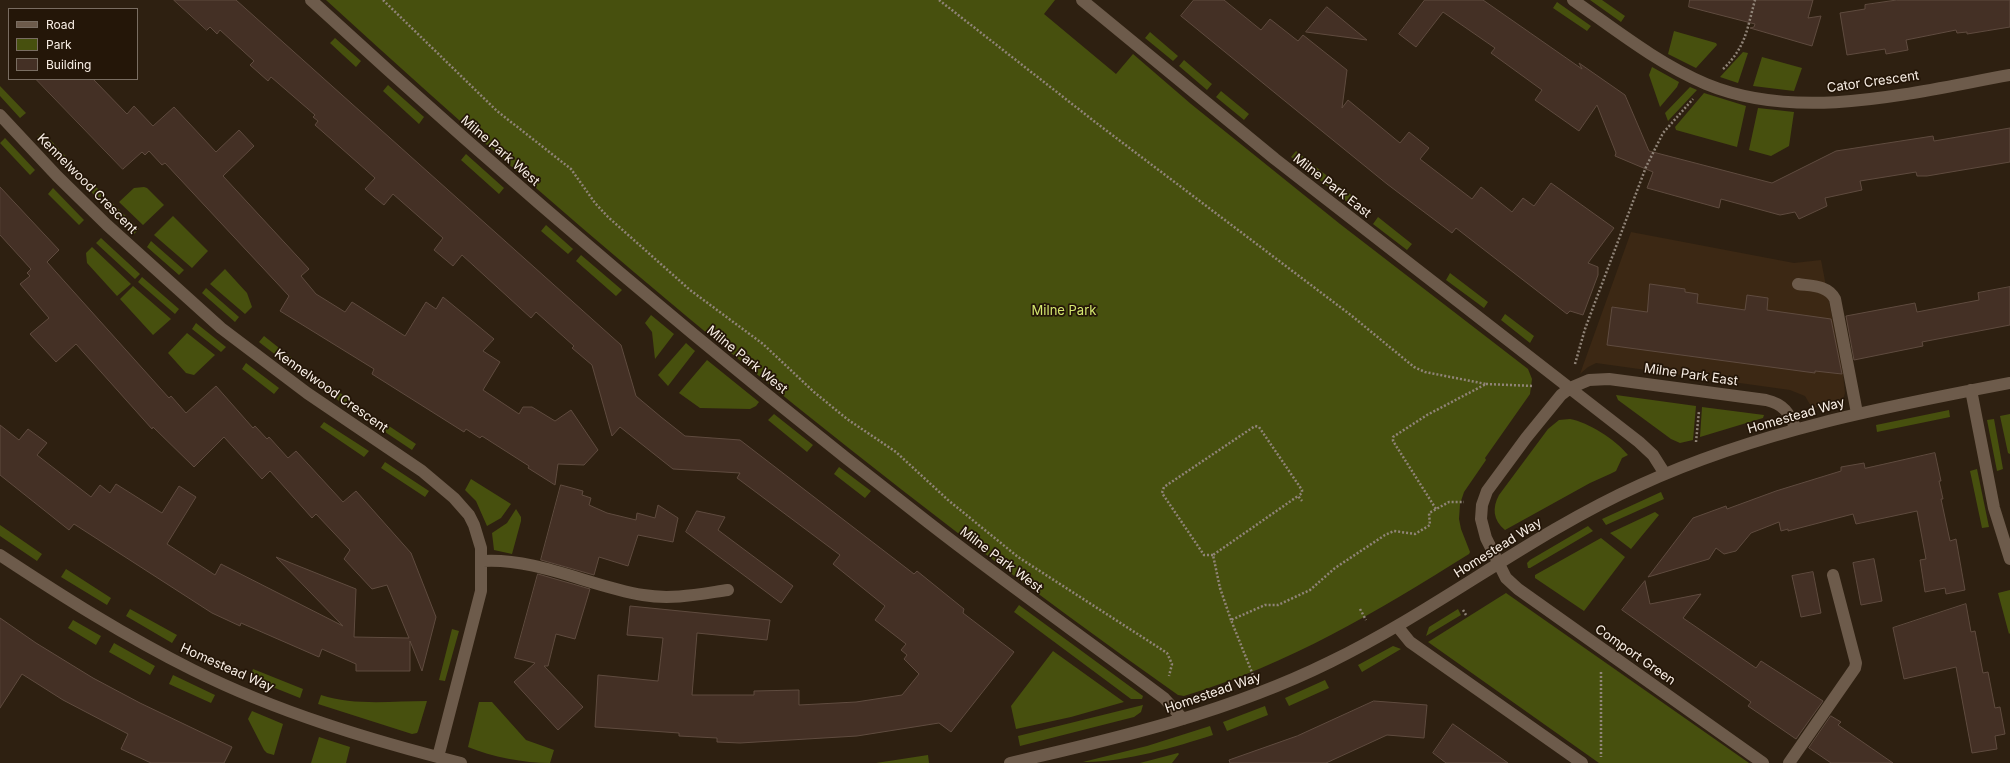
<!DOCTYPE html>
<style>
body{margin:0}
#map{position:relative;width:2010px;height:763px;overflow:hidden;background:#2e2011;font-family:Inter,sans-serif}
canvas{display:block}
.legend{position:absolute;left:8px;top:8px;width:130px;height:72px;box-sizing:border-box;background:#241608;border:1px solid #796d61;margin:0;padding:5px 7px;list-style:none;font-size:12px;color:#f9efe6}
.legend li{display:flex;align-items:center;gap:8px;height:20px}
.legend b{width:20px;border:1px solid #796d61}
</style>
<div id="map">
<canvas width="2010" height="763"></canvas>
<ul class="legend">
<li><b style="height:5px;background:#6d5b4b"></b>Road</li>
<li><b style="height:11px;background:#47500e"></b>Park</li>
<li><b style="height:11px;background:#443025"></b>Building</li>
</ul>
</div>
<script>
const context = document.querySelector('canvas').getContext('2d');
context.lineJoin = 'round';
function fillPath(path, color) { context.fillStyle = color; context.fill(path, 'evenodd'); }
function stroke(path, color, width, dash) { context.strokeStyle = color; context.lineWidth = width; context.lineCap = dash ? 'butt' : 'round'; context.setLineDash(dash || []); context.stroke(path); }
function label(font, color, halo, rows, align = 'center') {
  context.font = font + ' Inter,sans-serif'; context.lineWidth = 3.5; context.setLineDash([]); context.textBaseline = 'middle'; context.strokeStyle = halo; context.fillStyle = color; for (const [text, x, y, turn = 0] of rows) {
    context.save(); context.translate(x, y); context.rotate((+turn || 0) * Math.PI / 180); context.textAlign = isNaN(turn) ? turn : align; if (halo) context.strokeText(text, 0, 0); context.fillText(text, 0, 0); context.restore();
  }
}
const built = new Path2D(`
 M1631,232L1794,263L1821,260L1843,374L1845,393L1843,400L1837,404L1812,408L1805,396L1790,390L1596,363L1588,367L1580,374Z`);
const green = new Path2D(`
 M326,0H1055L1044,14L1116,74L1133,54L1191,104L1340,224L1528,369L1532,379L1530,394L1485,458L1486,460L1464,492L1460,504L1459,519L1461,529L1470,552L1469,554C1376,612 1290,664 1184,696L1178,695C878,483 596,248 326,0Z
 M1590,0H1602L1625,16L1621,22Z
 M1557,2L1591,26L1587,31L1553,8Z
 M1674,31L1716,43L1717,45L1696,68L1668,54Z
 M1150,32L1178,56L1173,61L1145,38Z
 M335,38L361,61L356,67L330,43Z
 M1743,52L1748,53L1738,83L1720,77Z
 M1762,57L1802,68L1794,91L1753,86Z
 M1184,60L1212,84L1207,90L1179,66Z
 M1652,67L1679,82L1677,87L1660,107L1649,75Z
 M388,85L424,117L419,124L383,91Z
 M0,86L26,113L20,118L0,96Z
 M1690,87L1697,90L1668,121L1665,113Z
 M1221,91L1249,114L1244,120L1216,97Z
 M1704,93L1746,106L1737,147L1676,130L1675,127Z
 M1758,108L1794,112L1789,146L1771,156L1749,150Z
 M43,132L73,164L67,169L37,137Z
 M5,138L35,170L30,175L0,143Z
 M1296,151L1360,202L1356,209L1291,157Z
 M466,154L504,188L499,194L461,160Z
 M91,182L139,229L134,234L86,187Z
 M144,187L147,188L164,205L143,225L119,202L134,188Z
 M53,188L84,220L79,225L48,194Z
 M173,216L208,251L192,268L154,235Z
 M1378,217L1412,244L1407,250L1373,224Z
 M546,225L573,249L568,254L541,231Z
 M101,238L140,274L135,279L96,243Z
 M151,241L184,270L179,275L147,247Z
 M92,247L131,284L117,296L87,263L86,253Z
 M581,255L622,290L616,296L576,261Z
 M225,269L247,293L252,307L245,314L210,284Z
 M1450,273L1488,302L1484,308L1446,280Z
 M142,277L179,309L175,314L138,282Z
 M133,286L171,319L153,335L120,299Z
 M206,288L239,317L235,322L202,293Z
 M1505,314L1534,336L1530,343L1501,320Z
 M651,315L674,334L655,359L652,332L645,323Z
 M196,323L226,347L221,352L192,329Z
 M187,333L215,355L194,375L186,373L168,353Z
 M264,336L298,363L294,369L259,342Z
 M686,343L695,351L668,386L658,375Z
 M707,360L759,402L756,406L750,409L700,408L679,393Z
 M246,363L279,388L274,394L242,369Z
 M323,381L359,406L355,412L319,387Z
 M1616,395L1696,406L1693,440L1680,443L1671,439L1618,400Z
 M1702,407L1764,415L1763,418L1700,437Z
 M1949,410L1950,417L1877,432L1876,425Z
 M774,414L813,445L807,452L768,420Z
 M2010,414V454L2008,453L2000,416Z
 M1570,419C1588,422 1616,440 1628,455L1622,458L1616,471L1610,474L1590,483L1505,530C1493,520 1492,508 1499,495L1548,429L1559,420Z
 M1994,419L2003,469L1997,471L1987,420Z
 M380,420L416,444L412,450L376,426Z
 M324,422L369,451L364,457L320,427Z
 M385,462L429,491L425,497L381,468Z
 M839,467L871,491L865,498L834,474Z
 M1977,469L1989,527L1982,528L1970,471Z
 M471,479L511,504L501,518L487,526L476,501L465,490Z
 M1661,492L1664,499L1606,525L1602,519Z
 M516,509L521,517V521L512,554L494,550L492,533L507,523Z
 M1655,512L1659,515L1631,549L1610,533Z
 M0,525L42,554L37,561L0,536Z
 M1588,526L1593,531L1530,568H1528L1527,563L1530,560Z
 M1601,538L1625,557L1584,611L1535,578V575Z
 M66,569L111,598L107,605L61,577Z
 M2010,590V633L2009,634L1998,593Z
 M1506,593L1749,763H1599L1428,642Z
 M1019,605L1143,696L1142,699H1131L1014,612Z
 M130,609L177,635L172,643L126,616Z
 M1458,609L1461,615L1426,636L1429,627Z
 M73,620L101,636L96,645L68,628Z
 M452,629L459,631L445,681L439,680Z
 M114,643L155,666L150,675L109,652Z
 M1393,646L1401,649L1362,672L1358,665Z
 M1053,651L1124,702L1071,717L1016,729L1011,706Z
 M253,669L303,689L300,698L250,678Z
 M173,675L215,695L211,703L169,684Z
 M1325,680L1329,688L1289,706L1285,698Z
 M321,695C354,706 392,701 427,701L418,731L417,733L412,734L318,704Z
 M479,702H492L526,740L554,750L550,763C524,763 492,757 468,747Z
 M1143,705L1141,712L1134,717L1020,746L1018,736Z
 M1265,706L1268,715L1227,731L1223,722Z
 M252,711L283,724L274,755L267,753L264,750L248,719Z
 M1210,726L1213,735C1175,747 1122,763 1083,762L1147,746Z
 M319,737L350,747L346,763H311Z
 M1178,753L1179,754L1172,763H1140Z
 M928,755L929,763H876Z`);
const building = new Path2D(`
 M174,0H236L621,345L636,396L661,417L685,436L740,440L914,574L917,571L964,609L963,613L1014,652L951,732L939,723L857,736L740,743L717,742V738L679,736V733L595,727L598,675L658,681L663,638L627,635L630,606L770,620L767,640L697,633L692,695H754V691L799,690V705L856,702L902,695L919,674L904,659L907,655L901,650L906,644L875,620L885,606L833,564L840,555L737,478L740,473L673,469L620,427L612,436L592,365L572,348L574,346L536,312L531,318L462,255L453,266L434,250L443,238L393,194L384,205L374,197L365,189L375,178L315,125L318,121L313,117L315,115L271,77L268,81L250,65L254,61L220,30L217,34L210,27L207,30Z
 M1194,0H1224L1261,30L1270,19L1298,41L1303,35L1347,70L1342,108L1348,100L1400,143L1409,132L1429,148L1420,159L1472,199L1481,187L1512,212L1523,198L1534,206L1551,183L1614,228L1588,263L1598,267V275L1583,315L1570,311L1567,314L1456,228L1452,233L1387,184L1280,97L1181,16Z
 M1425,0H1483L1582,69L1579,63L1625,95L1649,151L1772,183L1836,151L1933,136L1934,141L2010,128V162L1927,176H1917L1916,172L1860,181L1862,190L1825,198L1827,206L1799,219L1795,212L1780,215L1721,199L1719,208L1647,188L1653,172L1615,156L1616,153L1597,105L1579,131L1535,100L1542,90L1491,53L1495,48L1443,12L1416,47L1399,34Z
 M1690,0H1813L1808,18L1821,16L1812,46L1750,28L1754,27L1755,24L1689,7Z
 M1897,0H2010V27L1967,34V32L1957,33L1956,30L1906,40L1908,50L1886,54L1885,49L1847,55L1840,13L1865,9V5Z
 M1327,7L1367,40L1306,32Z
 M36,79H93L127,114L134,106L153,126L174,107L216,152L239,130L254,146L223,176L309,269L301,276L316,294L345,312L352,302L405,336L426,302L436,309L443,297L494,339L483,351L500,362L483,390L519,414L523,407H532L555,421L571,410L598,450L584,465L558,464L555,485L528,468L529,466L482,436L480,438L466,429L464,432L372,374L374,369L280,311L289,296L165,163L162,165L149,151L145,155L142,152L123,169Z
 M0,187L59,250L47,262L169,398L171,396L186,413L216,386L253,428L255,426L267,439L269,437L288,458L296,451L343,502L356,491L411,553L436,617L422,671L410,641V671H356V664L322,649L319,657L241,623L240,626L212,613L74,524L69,530L0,475V425L19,440L28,429L47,443L37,455L91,497L100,485L110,493L116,484L162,513L179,486L196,497L167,544L215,575L221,564L343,626L276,557L356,589L354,637L409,638L387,585L372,589L344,559L350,550L316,514L312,518L270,471L262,479L224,437L194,467L153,427L152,429L76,344L56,362L30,334L49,318L20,284L30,276L27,273L31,269L0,235Z
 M1650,284L1685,289V292L1698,294L1697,303L1745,310L1747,295L1768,298L1767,310L1831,319L1842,374L1815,371V373L1607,345L1612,307L1647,312Z
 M2010,287V325L1922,342L1923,346L1854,360L1846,316L1915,303L1917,312L1979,300L1978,293Z
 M1935,453L1941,481H1939L1943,499H1941L1950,541L1956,539L1965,590L1946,594L1945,588L1925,592L1920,560L1926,559L1917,511L1856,524L1853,514L1788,531V529L1781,531L1779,522L1751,533L1736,551L1724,554L1716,548L1709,559L1648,577L1693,518L1726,506L1727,509L1776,491L1841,471V467L1864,463L1865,468Z
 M561,485L583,491L582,495L591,498L589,505L607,513L636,520L637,513L655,518L658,505L678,518L673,542L638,535L628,566L599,557L594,575L541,560Z
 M697,511L725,517L718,530L793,586L781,603L686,532Z
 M1874,559L1882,601L1861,605L1853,563Z
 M1813,572L1821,613L1801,617L1792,576Z
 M538,574L590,589L575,639L556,634L548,666H544L583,707L558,730L514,682L535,663L515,658Z
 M1645,581L1650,604L1701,594L1683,618L1756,668L1761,661L1823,701L1796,739L1748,706L1751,702L1622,610Z
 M1966,604L1971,632L1975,631L1983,673L1988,672L1995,708L2000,707L2005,734L1995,736L1997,749L1972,753L1956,667L1904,679L1893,628Z
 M0,618L36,643L93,678L140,703L232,747L224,763H151L121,749L128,734L63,700L22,674L0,708Z
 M1374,701L1427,705L1424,738L1387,735L1326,763H1230L1229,760L1297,736Z
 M1831,716L1841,722L1838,725L1893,763H1831L1809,748Z
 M1453,724L1508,763H1446L1433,753Z`);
const path = new Path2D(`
 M383,0L497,111L571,169L595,203L608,217L690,290L763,344L814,392L847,419L896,452L948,500L1018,557L1167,653L1172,664L1169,676
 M939,0L1099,125L1352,316L1414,367L1425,372L1486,384L1427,415L1393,437V441L1436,509
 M1723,69C1746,47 1747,29 1755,0
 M1575,364L1585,329L1646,167L1663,133L1693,99
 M1486,384L1533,386
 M1696,442L1699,411
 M1213,555H1204L1162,493L1164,487L1255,426L1259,427L1302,490V493L1298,496
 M1360,609L1366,620
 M1463,610L1466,615
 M1231,620L1220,588L1213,555L1298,496L1302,501
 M1601,672V757
 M1253,675L1231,620L1265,605H1278L1310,590L1335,568L1385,535L1394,531L1415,534L1430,525L1429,513L1449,502H1464`);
const minor = new Path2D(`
 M311,0C507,180 710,353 920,516C1000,579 1083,637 1164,698L1183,719
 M1082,0L1275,159L1639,442L1653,455L1665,474
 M1573,0C1616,30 1657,63 1706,84C1800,123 1914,92 2010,75
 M0,115L57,176L107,225L221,328L307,393L422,471L454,498L469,515L474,525L481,548V591L438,757
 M1798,284C1811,286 1828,285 1835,299L1857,413
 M1971,390L1994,508L2010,559
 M0,555C62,596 125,636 193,670C277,712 370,740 461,763
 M483,561C538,558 589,586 643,595C672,600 700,594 728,590
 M1397,626L1410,642L1582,763
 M1010,763C1119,738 1229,712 1330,662C1437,610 1531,534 1640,485C1758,431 1884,407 2010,383
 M1763,763L1518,589L1506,578L1486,538L1481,519L1482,505L1487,491L1526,438L1561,395L1570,388L1589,380L1609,379L1766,400C1784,404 1789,413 1796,429
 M1789,763L1855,668L1856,663L1833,575`);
const streetNames = [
 ["Cator Crescent",1873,82,-8],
 ["Milne Park West",500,151,41],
 ["Kennelwood Crescent",87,184,45],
 ["Milne Park East",1332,186,38],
 ["Milne Park West",747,360,39],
 ["Milne Park East",1691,375,8],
 ["Kennelwood Crescent",331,391,35],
 ["Homestead Way",1796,416,-16],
 ["Homestead Way",1498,548,-32],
 ["Milne Park West",1001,560,37],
 ["Comport Green",1635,655,35],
 ["Homestead Way",227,668,24],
 ["Homestead Way",1213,693,-19]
];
const parkNames = [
 ["Milne Park",1064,311]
];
fillPath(built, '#3c2814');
fillPath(green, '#47500e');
fillPath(building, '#443025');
stroke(building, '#5f4b3f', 1);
stroke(path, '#908478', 2.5, [2, 2]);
stroke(minor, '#6d5b4b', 12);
label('13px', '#f9efe6', '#241608', streetNames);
label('13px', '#d5e76f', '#241608', parkNames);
</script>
